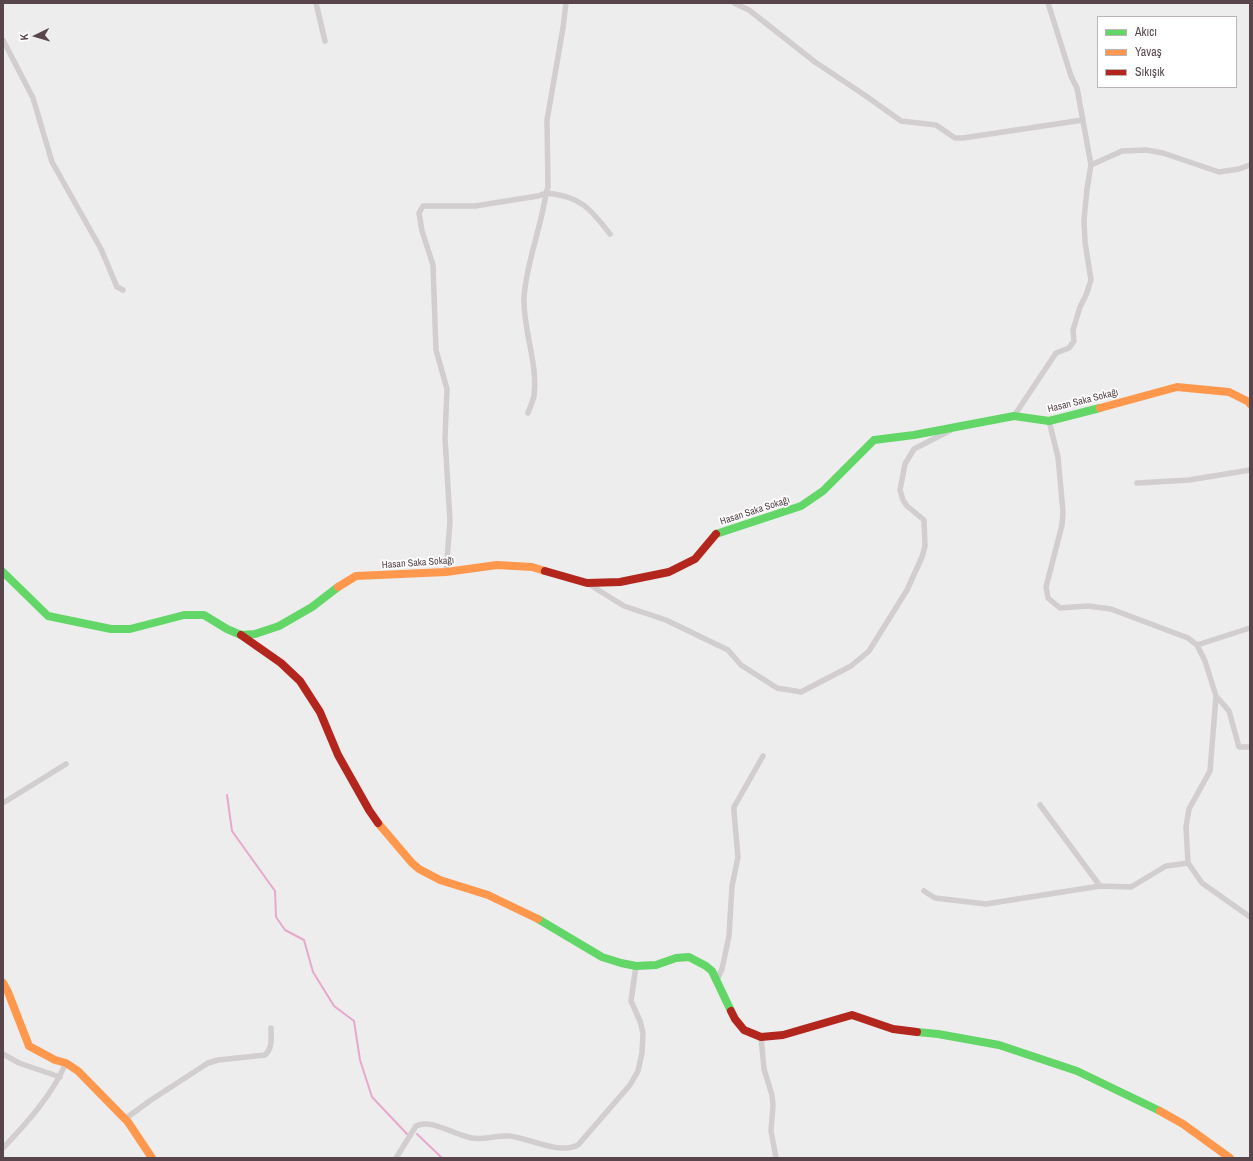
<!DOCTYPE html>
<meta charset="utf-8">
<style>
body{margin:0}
#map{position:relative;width:1253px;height:1161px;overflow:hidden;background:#ecedec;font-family:"Archivo Narrow",sans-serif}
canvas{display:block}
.frame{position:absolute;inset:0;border:4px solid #57454b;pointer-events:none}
.legend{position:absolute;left:1097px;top:16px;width:140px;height:72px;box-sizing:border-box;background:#fff;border:1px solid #bcb5b7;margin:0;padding:5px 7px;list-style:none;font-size:12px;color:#57454b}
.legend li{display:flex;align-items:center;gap:8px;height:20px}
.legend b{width:20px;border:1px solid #bcb5b7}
.north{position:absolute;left:16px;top:16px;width:40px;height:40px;-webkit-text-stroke:3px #fff;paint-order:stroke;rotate:265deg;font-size:11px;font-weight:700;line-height:16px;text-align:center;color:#57454b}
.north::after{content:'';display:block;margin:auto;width:14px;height:18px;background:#57454b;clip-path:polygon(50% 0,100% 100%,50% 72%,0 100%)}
</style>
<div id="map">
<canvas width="1253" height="1161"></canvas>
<div class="frame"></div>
<ul class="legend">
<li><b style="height:5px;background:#63d668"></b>Akıcı</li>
<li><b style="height:5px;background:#ff974d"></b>Yavaş</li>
<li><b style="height:5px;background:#b3261e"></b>Sıkışık</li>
</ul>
<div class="north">K</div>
</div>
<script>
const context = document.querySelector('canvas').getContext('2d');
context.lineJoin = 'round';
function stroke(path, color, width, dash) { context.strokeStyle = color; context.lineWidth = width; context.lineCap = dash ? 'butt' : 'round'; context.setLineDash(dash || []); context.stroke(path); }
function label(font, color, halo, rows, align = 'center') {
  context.font = font + ' "Archivo Narrow",sans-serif'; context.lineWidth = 3.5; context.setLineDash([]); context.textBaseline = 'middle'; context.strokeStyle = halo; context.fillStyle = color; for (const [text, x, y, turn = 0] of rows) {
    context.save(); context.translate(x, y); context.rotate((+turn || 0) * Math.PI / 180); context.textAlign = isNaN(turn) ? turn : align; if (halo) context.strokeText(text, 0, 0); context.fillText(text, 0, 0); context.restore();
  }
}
const stream = new Path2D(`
 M227,795L232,831L275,891L276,917L285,930L304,940L313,972L334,1006L354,1021L360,1060L372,1097L407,1134
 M417,1134L442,1158`);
const street = new Path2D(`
 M316,3L325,41
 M734,3L749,10L815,62L866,96L901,121L936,125L955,138H963L1083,120
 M3,40L33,98L52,162L101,249L117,287L123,290
 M1091,165L1122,151L1146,150L1163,153L1219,172L1239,169L1250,165
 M528,413C530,407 533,401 534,396C538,362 523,331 524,298C526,263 541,229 546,193C580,196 590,208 610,234
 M1014,416L1056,353L1069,348L1074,341L1073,330L1080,307L1086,295L1091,280L1085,242L1084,220L1087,189L1091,165L1077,88L1071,76L1048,3
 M1049,421L1058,457L1063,512L1062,525L1046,587L1048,598L1060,608L1088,606L1111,609L1188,638L1197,645L1205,661L1216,696
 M1137,483L1189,480L1250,470
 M446,572L450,521L445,438L447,389L436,350L433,265L422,231L419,213L423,206H475L538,196L546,193L548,187L547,120L563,28L566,3
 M587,583L624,606L666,620L728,650L741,665L777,688L801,692L851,666L869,651L907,590L922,557L925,546L924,520L907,506L903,500L900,490L905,464L914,449L951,430
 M1197,645L1250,628
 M1250,747H1239L1229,711L1216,696L1210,771L1189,809L1186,827L1188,863L1202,883L1250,917
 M3,803L66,764
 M1040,805L1100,886
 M924,891L935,898L986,904L1100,886L1131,887L1166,866L1188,863
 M717,980L722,969L729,936L732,886L738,857L734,812V807L763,756
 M761,1037L764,1069L772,1095L773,1105L771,1131L776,1158
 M3,1054L19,1063L60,1077
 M125,1119L151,1100L208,1063L218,1060L265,1055C273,1048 271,1037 271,1028
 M3,1148C27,1123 52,1095 66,1063
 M396,1158L416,1126C431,1118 456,1136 472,1138C484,1140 497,1135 509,1136C530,1138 558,1155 578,1145L630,1085L638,1071L642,1053L643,1033L640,1021L631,1001L636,966`);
const fast = new Path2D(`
 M716,534L801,506L823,491L874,440L914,435L1014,416L1049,421L1100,408
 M3,572L48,616L111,629H130L184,615H204L227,629L241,635L255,634L279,626L312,607L338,587
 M538,919L602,957L621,963L636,966L656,965L676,958L689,957L706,966L712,971L731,1011
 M917,1032L938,1034L999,1045L1077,1071L1160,1111`);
const slow = new Path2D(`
 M1100,408L1177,387L1229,392L1249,402L1250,404
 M338,587L356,576L446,572L497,565L532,567L545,571
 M378,823L412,863L419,869L440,880L488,895L538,919
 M3,983L8,992L29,1046L55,1060L66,1063L78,1071L128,1122L152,1158
 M1160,1111L1183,1124L1230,1158`);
const jam = new Path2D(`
 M545,571L587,583L620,582L669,572L695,559L716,534
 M241,635L281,663L300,681L320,712L338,755L369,810L378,823
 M731,1011L735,1019L744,1030L761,1037L783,1035L852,1015L893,1029L917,1032`);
const streetNames = [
 ["Hasan Saka Sokağı",1083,401,-14],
 ["Hasan Saka Sokağı",755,511,-18],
 ["Hasan Saka Sokağı",418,563,-4]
];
stroke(stream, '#e8a7cc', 2);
stroke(street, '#d2cdce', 5.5);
stroke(fast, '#63d668', 8);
stroke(slow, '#ff974d', 8);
stroke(jam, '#b3261e', 8);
label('10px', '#57454b', '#fff', streetNames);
</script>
